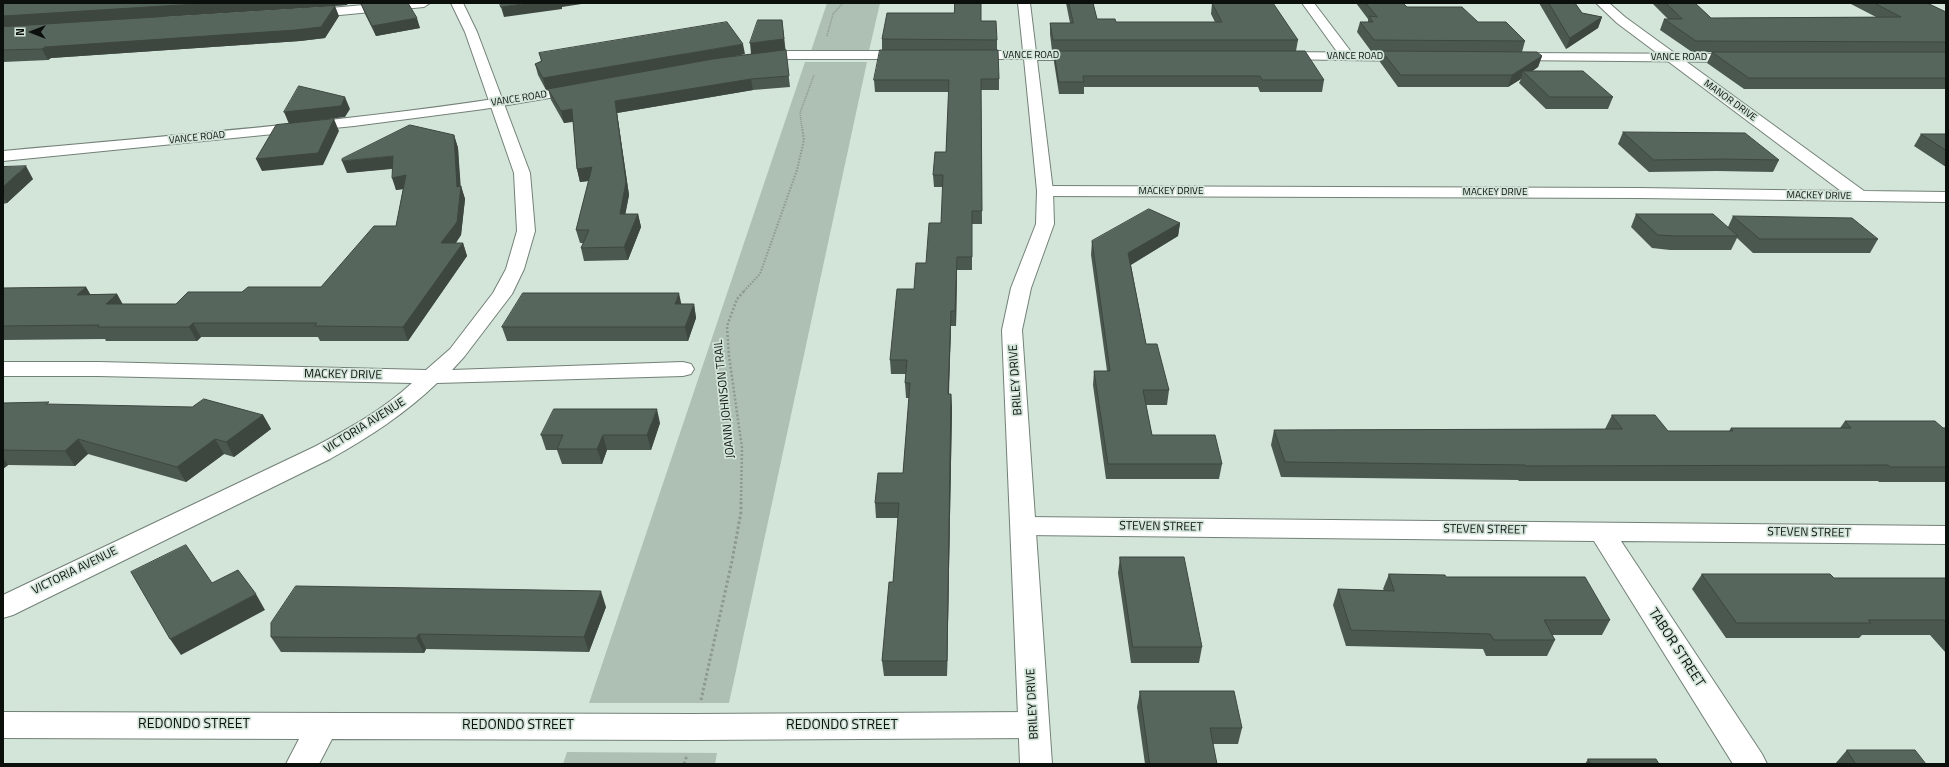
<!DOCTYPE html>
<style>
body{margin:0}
#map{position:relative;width:1949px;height:767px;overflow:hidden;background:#d3e4d9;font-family:"Titillium Web",sans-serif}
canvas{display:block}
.frame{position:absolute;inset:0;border:4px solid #0b100d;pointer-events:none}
.north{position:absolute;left:12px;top:12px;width:40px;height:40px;-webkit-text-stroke:3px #d3e4d9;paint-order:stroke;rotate:270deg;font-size:11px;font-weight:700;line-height:16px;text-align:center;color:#0b100d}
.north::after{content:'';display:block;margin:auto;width:14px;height:18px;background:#0b100d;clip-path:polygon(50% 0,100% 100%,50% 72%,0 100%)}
</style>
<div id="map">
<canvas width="1949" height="767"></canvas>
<div class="frame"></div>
<div class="north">N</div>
</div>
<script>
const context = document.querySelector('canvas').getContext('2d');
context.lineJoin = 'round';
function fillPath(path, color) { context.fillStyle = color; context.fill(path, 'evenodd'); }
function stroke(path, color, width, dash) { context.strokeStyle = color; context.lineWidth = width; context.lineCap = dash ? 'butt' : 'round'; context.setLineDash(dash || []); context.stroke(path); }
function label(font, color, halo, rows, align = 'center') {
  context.font = font + ' "Titillium Web",sans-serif'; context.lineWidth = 3.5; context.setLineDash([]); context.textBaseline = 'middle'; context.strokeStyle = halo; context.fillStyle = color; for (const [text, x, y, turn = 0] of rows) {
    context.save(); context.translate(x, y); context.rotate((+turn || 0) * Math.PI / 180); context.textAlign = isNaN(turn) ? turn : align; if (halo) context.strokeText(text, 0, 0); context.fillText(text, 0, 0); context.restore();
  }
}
const green = new Path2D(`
 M827,3H880L869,51H811Z
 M805,62H867L729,703H589Z
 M567,752L717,753L715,764H563Z`);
const pathFar3 = new Path2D(`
 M827,36L833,14L843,3
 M802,128L800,113L814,75`);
const pathFar2 = new Path2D(`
 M744,291L760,274L797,170L804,140L802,127`);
const pathFar1 = new Path2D(`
 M741,500L742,448L729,356L727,326L737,299L745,290`);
const path = new Path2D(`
 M701,700L732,561L741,512V499
 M684,764L687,755`);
const minor = new Path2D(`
 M386,3H430L424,7L308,18L302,14L308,10Z
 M451,3H463L477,32L530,173L535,231L524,269L512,294L464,357L452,370L683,362L691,364L694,369L691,374L683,376L437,383C405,414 369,437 330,459L13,615L3,618V595L314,447C348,429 383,410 412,383L98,376H3V362H98L426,370L450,349L493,293L506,269L517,231L514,173L465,32Z
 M1302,3H1314L1355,57L1353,60H1343Z
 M1596,3H1609L1625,17L1864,191L1946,192V202L1639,198L1045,196L1039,195L1037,191L1039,187L1045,186L1639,188L1841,191L1617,23Z
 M1024,517L1946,526V544L1621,541L1762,754L1767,764H1733L1594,541L1024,535L1015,533L1011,526L1015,519Z
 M3,712L693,714L1034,712L1045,716L1049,725L1045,734L1034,738L693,740L332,739L319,764H286L299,739L3,738Z`);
const tertiary = new Path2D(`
 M1018,3H1030L1036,52H1085L1090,53L1092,56L1090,59L1085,60H1037L1053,191L1054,224L1031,288L1022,330L1052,764H1020L1002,330L1011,288L1036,224L1037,191L1024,59H969L964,58L962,55L964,52L969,51H1023Z
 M789,51H909L914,52L916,55L914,58L909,59H789L757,61L752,60L750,57L752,54L757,53Z
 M1279,52L1411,53L1416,54L1418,57L1416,60L1411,61L1274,59L1272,56L1274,53Z
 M1511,53L1739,54L1744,55L1746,58L1744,61L1739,62L1506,60L1504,57L1506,54Z
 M580,85L585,86L587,89L585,92L484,109L354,126L3,161V151C196,133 389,119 580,85Z`);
const wall = new Path2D(`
 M3,3L347,5L151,17L339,16L325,38L300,41L51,58L48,60L3,62Z
 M359,3H408L420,28L376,36L365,14L361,4H363H359Z
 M1066,3H1093L1097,19L1116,22H1215L1211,14L1212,3L1298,40L1296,51L1324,80L1322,92H1260L1258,87H1084V94H1059L1054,62V51H1052L1050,34V23H1070Z
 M1356,3H1403L1407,7L1478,22L1525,41L1522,52L1542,56L1538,67L1532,71L1613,97L1608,109H1546L1519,83L1521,79L1508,87H1398L1380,62L1382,51H1371L1357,32L1360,22H1368V19Z
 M1539,3H1575L1582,13L1602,17L1598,28L1566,49Z
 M1652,3H1695L1711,18L1876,17L1849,3H1927L1946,12V89H1744L1707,63L1712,52H1692L1660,30L1664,19H1668Z
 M782,20L790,87L753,90L617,113L629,195L625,214H638L641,227L628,260L584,261L581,248L583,243H580L576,230L589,181L580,182L577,169L573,122L564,123L551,100L548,89L546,90L538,75L535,64L541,61L539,53L745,54L736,56L780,50L751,54Z
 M981,21L997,40V50L999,79V90H981L982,224H972V270H957L956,326H951L949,394H951L952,409L947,676H884L882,661L893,582L898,518H876L875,503L903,473L909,398H906L905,383L906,374H891L890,360L914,289L926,263L941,223L943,187H934L933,175L946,152L949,92H875L874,80L882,50V39Z
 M1623,132L1779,160L1773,172L1717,171L1649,172L1618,144Z
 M1921,134H1946V167L1914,146Z
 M454,135L458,148L460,186H461L465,199L461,235L456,243H463L467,256L408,341H320L318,337H201L197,341H106L105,339L3,340V288L86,287L90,294H117L122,304H176L242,292L321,287L396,226L403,189L396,190L392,169L347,173Z
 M3,167L33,179L7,203L3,204Z
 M1636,214L1728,227L1733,216L1878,239L1870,253H1753L1737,238L1731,250H1670L1652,248L1631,227Z
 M1180,223L1178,236L1131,265L1146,344L1169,390L1167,405H1146L1152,435L1222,464L1219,479H1106L1093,385L1094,371H1107L1091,255L1092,241Z
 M681,304H694L696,318L688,341H507L502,327Z
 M3,403L263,415L271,429L234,457L224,454L186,482L88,454L75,466L8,465L3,469Z
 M1612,415L1668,431H1729L1731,428H1840L1845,421L1946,428V482H1879L1878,481H1519L1518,480L1281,477L1271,445L1274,430L1605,429Z
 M660,423L651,450H607L602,464H562L557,450H546L541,435Z
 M1120,557L1202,647L1199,663H1131L1118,573Z
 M1389,574L1446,577L1610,620L1602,635H1552L1555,640L1547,656H1486L1483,649L1346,646L1333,605L1338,589L1384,590L1383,589Z
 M1702,574L1834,578H1946V653L1930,635H1862L1859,638H1726L1692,589Z
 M606,607L589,652L426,649L424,653L281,652L271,637Z
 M1140,691L1242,728L1238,744H1213L1217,764H1145L1137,707Z
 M1847,750L1926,764H1835Z
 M1588,759L1659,764H1585Z`);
const shadedWall = new Path2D(`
 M212,3H348L347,5L3,27V16Z
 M529,3H588L562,7V9L504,17L501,7Z
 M335,6L339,16L325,38L300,41L51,58L48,60L42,49L45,47Z
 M1602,17L1598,28L1566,49L1570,38Z
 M417,18L420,28L376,36L372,26Z
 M784,39L785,50L751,54L750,43Z
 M743,44L745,54L546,90L543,78Z
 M1542,56L1538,67L1527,75L1523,71L1521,79L1508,87L1512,75Z
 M751,79L753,90L617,113L629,195L623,227L620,214L615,101Z
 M345,97L350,109L345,117L289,124L284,112Z
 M572,109L575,121L564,123L561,111Z
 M334,119L339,131L323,165L262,171L256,159Z
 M454,135L458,148L461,190V186L465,199L461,235L446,256L441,243L457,187Z
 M393,156L397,168L347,173L342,161Z
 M26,166L33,179L7,203L3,197V187Z
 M592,167L595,180L580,182L577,169Z
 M406,175L411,188L396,190L392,178Z
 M638,214L641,227L628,260L624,247Z
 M1180,223L1178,236L1127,267L1128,253Z
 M463,243L467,256L408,341L403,327Z
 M957,257V270L956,326L955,311Z
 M86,287L94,301L77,295Z
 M679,293L682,307L675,304Z
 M117,294L125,308L106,304Z
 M694,304L696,318L688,341L685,327Z
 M951,311V326L948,409V394Z
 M193,323L201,337L197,341L189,327Z
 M951,394L952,409L947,676V661Z
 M657,409L660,423L651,450L647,435Z
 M263,415L271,429L234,457L226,442Z
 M603,435L607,450L602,464L597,449Z
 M78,439L88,454L75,466L65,451Z
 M215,439L224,454L186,482L177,467Z
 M3,458L8,465L3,469Z
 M601,591L606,607L589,652L584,637Z
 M256,594L265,610L181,655L170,639Z
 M419,634L426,649L424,653L416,638Z`);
const building = new Path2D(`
 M3,3H212L3,16Z
 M370,3H408L417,18L372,26L361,4Z
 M500,3H529L501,7Z
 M955,3H981V21H996L997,40L882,39L887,13H954Z
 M1069,3H1093L1097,19H1115L1116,22H1222L1212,3H1273L1298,40H1053L1050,23H1073Z
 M1366,3H1403L1407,7H1462L1478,22H1506L1525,41L1374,40L1360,22H1373L1369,16L1377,17Z
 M1549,3H1575L1582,13L1602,17L1570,38Z
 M1666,3H1695L1711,18L1901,17L1874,3H1927L1946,12V42L1696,41L1664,19H1682Z
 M335,6L321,27L295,30L45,47L42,49L3,50V27Z
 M758,20H782L784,39L750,43Z
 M727,22L743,44L543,78L535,64L542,61L539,53Z
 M786,50L789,76L751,79L615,101L626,182L620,214H638L624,247L581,248L589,230H576L592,167L577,169L572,109L561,111L548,89L713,59Z
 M880,50H998L999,79H981L982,211H972V257H957L955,311H951L948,394H951L947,661H882L889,582H893L899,503H875L878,473H903L910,383H905L907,360H890L897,289H914L916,263H926L929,223H941L943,175H933L935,152H946L949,80H874Z
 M1054,51H1305L1324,80H1262L1260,76H1083L1084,82H1059Z
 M1382,51L1537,52L1542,56L1512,75H1401Z
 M1712,52H1946V78H1749Z
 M1523,71H1583L1613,97H1550Z
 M299,86L345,97L341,106L284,112Z
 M334,119L318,153L256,159L276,125Z
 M410,125L454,135L457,187L461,186L457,222L441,243H463L403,327L314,326L317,323H193L189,327H98L99,325L3,326V288L86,287L77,295L117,294L106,304H176L188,292H242L248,287H321L374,226H396L406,175L392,178L393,156L342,161V159Z
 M1623,132L1745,133L1779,160L1723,159L1654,160Z
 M1921,134H1946V150Z
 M26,166L3,187V167Z
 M1149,209L1180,223L1128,253L1146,344H1157L1169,390H1143L1152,435H1215L1222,464H1108L1094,371H1110L1092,241Z
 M1636,214H1713L1738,236H1676L1658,235Z
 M1733,216L1852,218L1878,239H1760Z
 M523,293H679L675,304H694L685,327H502Z
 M204,399L263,415L226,442L215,439L177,467L78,439L65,451L3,450V403L49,402L46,404L192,407Z
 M554,409H657L647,435H603L597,449H557L563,435H541Z
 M1612,415H1655L1668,431H1733L1731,428H1851L1845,421H1935L1943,428H1946V467H1890L1888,465L1526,466L1525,465L1285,462L1274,430L1622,429Z
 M186,545L212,583L238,570L256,594L170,639L131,572Z
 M1120,557H1184L1202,647H1133Z
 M1389,574L1445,575L1446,577H1585L1610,620H1544L1555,640H1494L1490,634L1351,630L1338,589L1394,591Z
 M1702,574H1830L1834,578H1946V622L1944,620H1868L1871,623H1737Z
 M296,586L601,591L584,637L419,634L416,638L271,637V623Z
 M1140,691H1234L1242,728H1210L1217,764H1150Z
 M1847,750H1915L1926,764H1856Z
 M1588,759H1656L1659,764H1591Z`);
const farStreetnames = [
 ["VANCE ROAD",1031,56],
 ["VANCE ROAD",1355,57],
 ["VANCE ROAD",1679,58],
 ["VANCE ROAD",519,99,-9],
 ["MANOR DRIVE",1730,101,36],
 ["VANCE ROAD",197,138,-6],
 ["MACKEY DRIVE",1171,192],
 ["MACKEY DRIVE",1495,193],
 ["MACKEY DRIVE",1819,196,1]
];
const streetNames = [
 ["MACKEY DRIVE",343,375,1],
 ["BRILEY DRIVE",1016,380,-94],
 ["JOANN JOHNSON TRAIL",725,399,-96],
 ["VICTORIA AVENUE",365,426,-32],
 ["STEVEN STREET",1161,527,1],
 ["STEVEN STREET",1485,530,1],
 ["STEVEN STREET",1809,533,1],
 ["VICTORIA AVENUE",75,571,-26],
 ["BRILEY DRIVE",1033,704,-93]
];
const nearStreetnames = [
 ["TABOR STREET",1676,648,57],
 ["REDONDO STREET",194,725],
 ["REDONDO STREET",518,726],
 ["REDONDO STREET",842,726]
];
fillPath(green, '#aebfb3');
stroke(minor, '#728177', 2);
stroke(tertiary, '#728177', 2);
stroke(pathFar3, '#8c9991', 1.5, [1, 1]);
stroke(pathFar2, '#8c9991', 2, [1.5, 1.5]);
stroke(pathFar1, '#8c9991', 2.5, [2, 2]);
stroke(path, '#8c9991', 3, [2.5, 2.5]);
fillPath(minor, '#fff');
fillPath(tertiary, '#fff');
fillPath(wall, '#4b584f');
fillPath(shadedWall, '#3d4740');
fillPath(building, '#57665c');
stroke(building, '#3d4740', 1);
label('10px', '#0b100d', '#d3e4d9', farStreetnames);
label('12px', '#0b100d', '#d3e4d9', streetNames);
label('14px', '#0b100d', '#d3e4d9', nearStreetnames);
</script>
